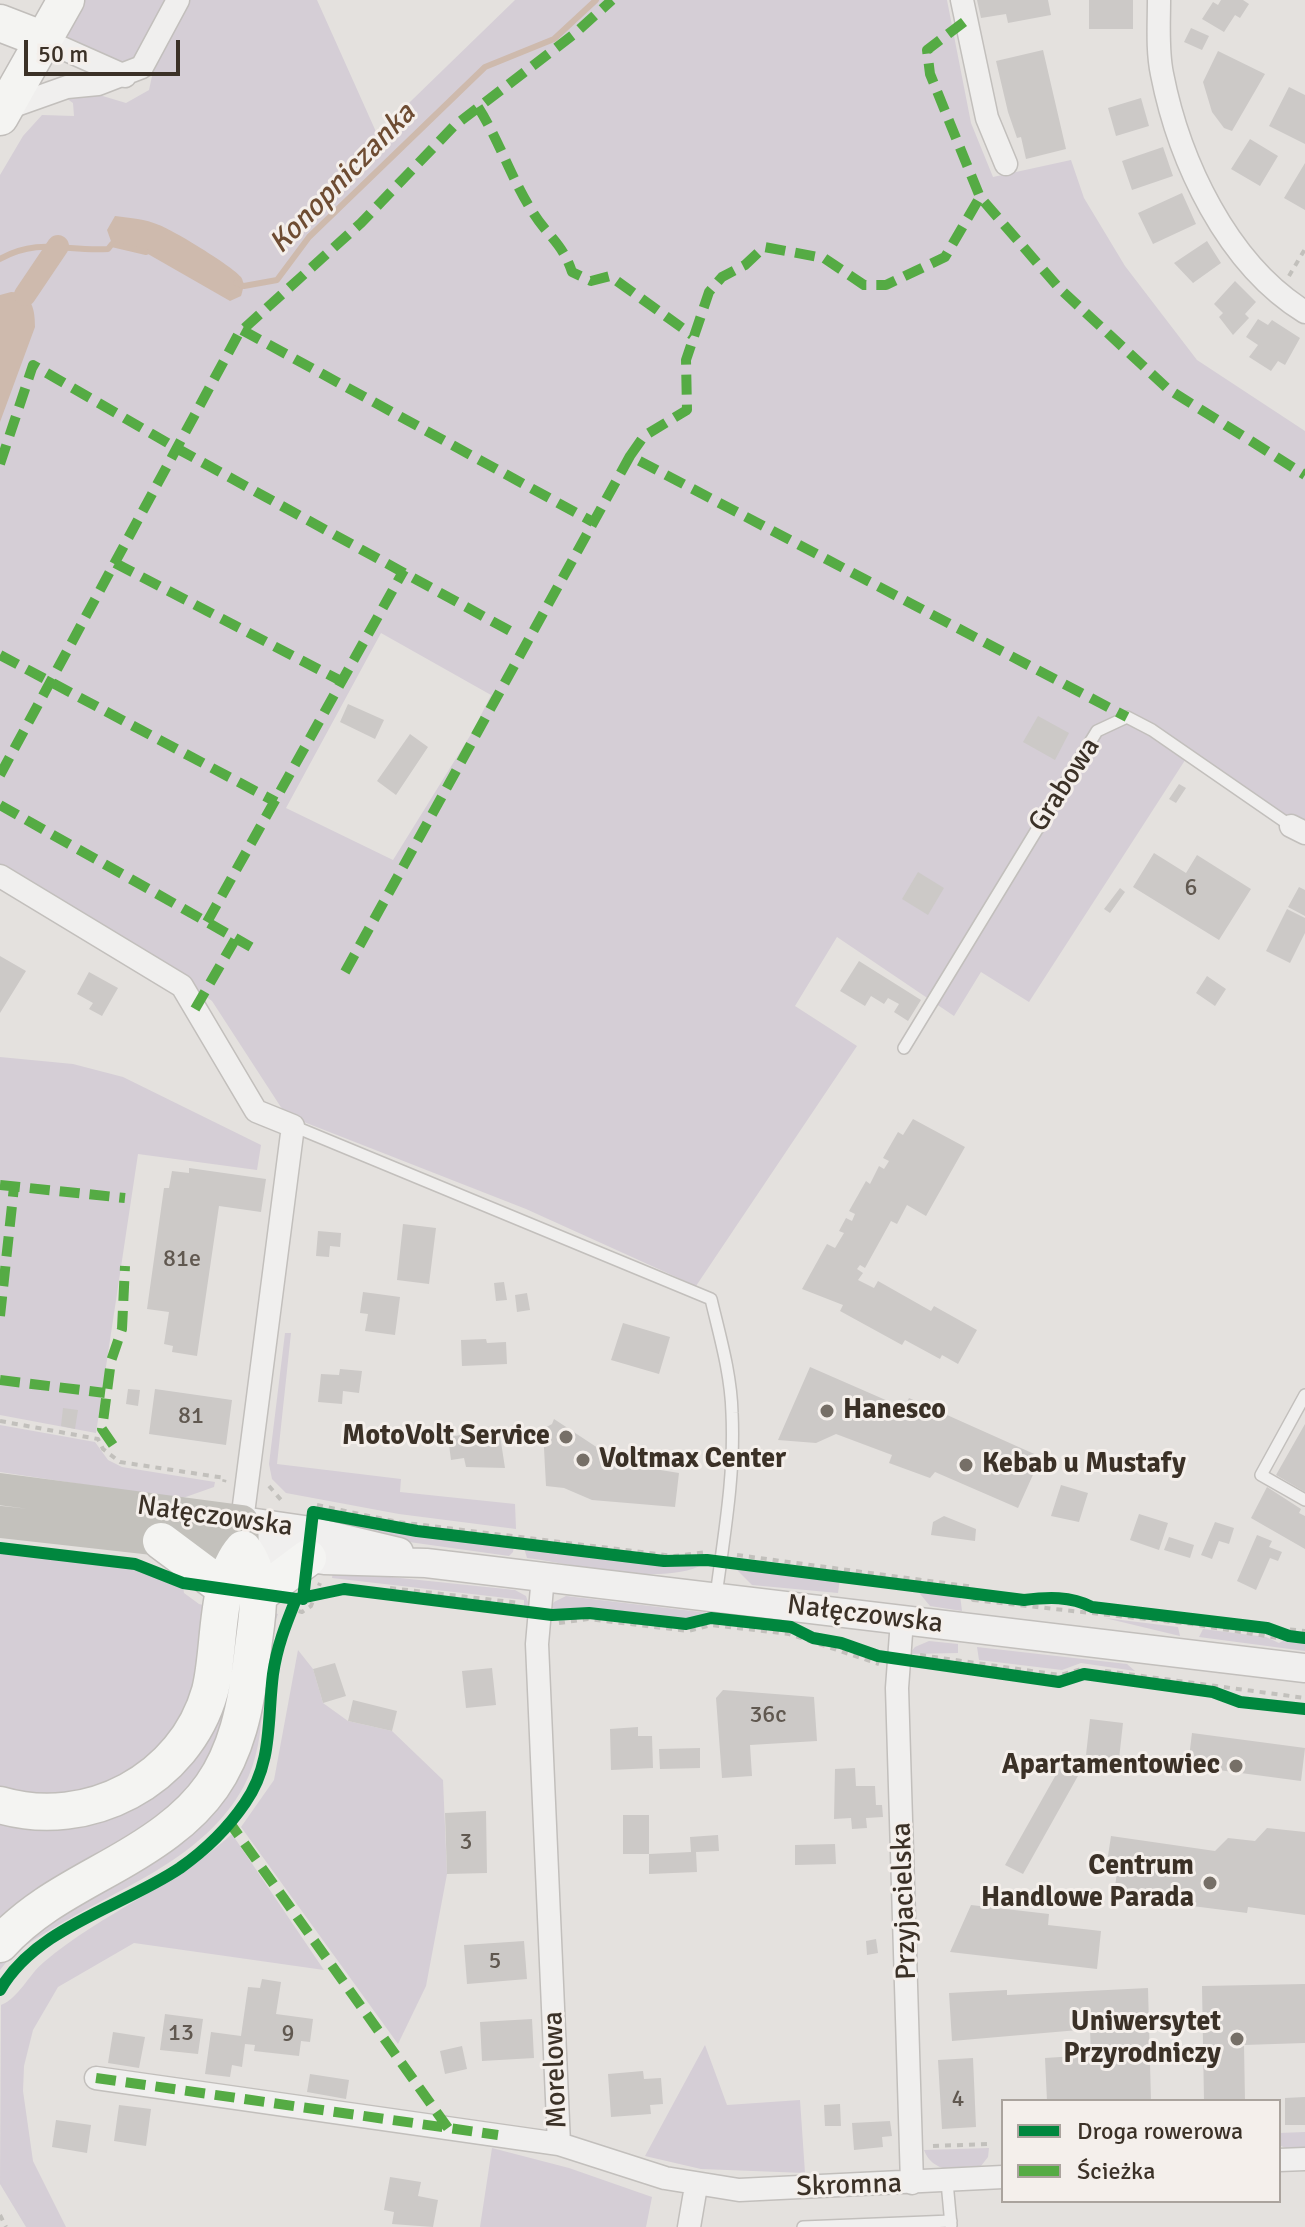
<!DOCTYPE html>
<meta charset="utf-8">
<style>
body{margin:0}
#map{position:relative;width:1305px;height:2227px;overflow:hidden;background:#e4e1de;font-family:Signika,sans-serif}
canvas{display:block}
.legend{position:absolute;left:1001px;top:2099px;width:280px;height:104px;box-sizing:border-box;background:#f4efeb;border:2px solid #aaa39d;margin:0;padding:10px 14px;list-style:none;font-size:24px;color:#3b3127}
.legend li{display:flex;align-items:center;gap:16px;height:40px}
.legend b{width:40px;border:2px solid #aaa39d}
.scale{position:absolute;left:24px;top:40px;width:156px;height:36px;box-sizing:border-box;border:4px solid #3b3127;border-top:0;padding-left:10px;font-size:24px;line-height:28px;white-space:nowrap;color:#3b3127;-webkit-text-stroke:6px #f4efeb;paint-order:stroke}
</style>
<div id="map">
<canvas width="1305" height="2227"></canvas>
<ul class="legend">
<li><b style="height:10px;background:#00873e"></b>Droga rowerowa</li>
<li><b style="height:10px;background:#55ab44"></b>Ścieżka</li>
</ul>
<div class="scale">50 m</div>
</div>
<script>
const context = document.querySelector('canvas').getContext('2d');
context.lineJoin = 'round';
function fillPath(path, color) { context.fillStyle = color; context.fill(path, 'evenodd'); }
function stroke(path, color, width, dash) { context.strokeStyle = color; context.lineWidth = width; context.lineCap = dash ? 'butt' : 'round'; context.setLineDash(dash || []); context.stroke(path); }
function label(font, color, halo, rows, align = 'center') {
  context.font = font + ' Signika,sans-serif'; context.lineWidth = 6; context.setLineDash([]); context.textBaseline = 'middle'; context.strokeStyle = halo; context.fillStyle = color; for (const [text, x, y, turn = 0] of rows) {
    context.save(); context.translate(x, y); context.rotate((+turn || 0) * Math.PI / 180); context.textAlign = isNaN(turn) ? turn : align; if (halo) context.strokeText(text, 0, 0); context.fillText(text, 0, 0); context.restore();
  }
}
const green = new Path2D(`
 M80,0H170L139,54L125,67L69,39L67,33Z
 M186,0H317L377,134L515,0H947L971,123L993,177L1071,160L1084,198L1125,266L1197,360L1305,431V833L1189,754L1029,1002L981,972L954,1016L837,937L795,1006L857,1046L696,1286L526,1209L286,1115L212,1001L144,951L0,866V175L23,136L42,115L74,116L73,103L63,96L96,94L126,103L149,90L157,53ZM381,633L491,695L473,731L393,860L286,808Z
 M0,1057L73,1064L123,1077L261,1145L257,1170L138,1154L96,1433L0,1415Z
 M285,1333H291L277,1464L401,1479L400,1492L515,1504L516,1529L399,1514L286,1493L272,1479L269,1464Z
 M0,1425L95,1442L108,1460L122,1467L215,1482L214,1487L180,1499L0,1472Z
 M339,1518L411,1533L514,1546L513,1552L509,1556L409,1542L337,1526Z
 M524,1548L673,1565L704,1564C662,1587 574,1564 527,1558Z
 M0,1553L136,1567L183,1586L184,1593L199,1604L207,1606L190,1707L153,1760L80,1798L0,1792Z
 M751,1567L840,1579L838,1593L752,1585L735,1568Z
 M333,1571L515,1590L526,1596L530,1608L524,1607V1600L332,1578Z
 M916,1589L960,1595L962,1611L930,1606Z
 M566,1596L709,1613L711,1614L685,1621L589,1609H550L554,1602Z
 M235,1609L243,1610L228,1714L193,1793L0,1924V1818L142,1799Z
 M272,1613L278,1614C256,1669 272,1734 244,1786C205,1858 123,1886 57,1926C36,1938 15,1950 0,1970V1960L6,1951L181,1839Z
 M1105,1618L1178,1627L1180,1636Z
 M1203,1629L1266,1637L1279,1643L1286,1639L1305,1641V1651L1199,1637Z
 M929,1641L958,1644V1653L909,1654L915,1647Z
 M977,1647L1127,1664L1135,1671L1081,1663L1062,1670L979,1660Z
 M298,1650L313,1669L323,1703L348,1721L392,1731L443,1780L447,1874L426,1986L398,2044L241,1827L274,1780Z
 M232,1834L324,1970L134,1943L58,1987L33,2030L24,2066L23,2091L33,2161L66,2227H26L0,2184L1,2005C19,1998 29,1974 44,1962C102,1913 176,1885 232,1834Z
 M705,2045L727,2105L800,2100L805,2173L701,2169L645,2156Z
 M1305,2132V2148L1288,2149L1279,2145V2133Z
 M492,2148L569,2168L652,2197L646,2227H480Z
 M989,2148L988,2157L981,2166C960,2172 933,2174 924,2150Z`);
const water = new Path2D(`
 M115,216C131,218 145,219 159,225C173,230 232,266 241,277C245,283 243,290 241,296L230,301L141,250L112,244L107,230Z
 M11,292C32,293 35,309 35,327L0,422V295Z`);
const stream = new Path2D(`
 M0,259C39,237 67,252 108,249L112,244L146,252
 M236,283L244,286L277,280L309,237L485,67L554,39L596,0`);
const canal = new Path2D(`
 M25,295L58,246`);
const building = new Path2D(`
 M977,0H1048L1051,15L1008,23L1006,14L981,18Z
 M1089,0H1133V29H1089Z
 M1221,0H1243L1249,4L1240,18L1235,15L1224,32L1202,19L1213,2L1218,5Z
 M1191,28L1209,36L1202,50L1184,42Z
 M1043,50L1066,149L1026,159L1021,137L1017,138L1008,112L996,61Z
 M1218,51L1265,74L1232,131L1224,128L1212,112L1203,82Z
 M1289,87L1305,95V144L1269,126Z
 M1141,98L1149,126L1116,136L1108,108Z
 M1250,139L1278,156L1260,186L1231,169Z
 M1163,147L1173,176L1132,190L1122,161Z
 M1305,163V210L1284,198Z
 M1182,193L1196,224L1153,244L1138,213Z
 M1207,241L1221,263L1193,283L1174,263Z
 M1235,281L1256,302L1245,314L1249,318L1233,335L1219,317L1223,313L1214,304Z
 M1258,319L1268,325L1272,320L1300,338L1285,365L1278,361L1271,371L1249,357L1258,345L1246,337Z
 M348,704L384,720L375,739L340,722Z
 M1038,716L1069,733L1055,760L1023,742Z
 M410,734L428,747L396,795L377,781Z
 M1179,784L1186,788L1176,803L1169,799Z
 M1154,853L1186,873L1197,855L1251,889L1219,940L1133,887Z
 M918,872L944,888L928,915L902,899Z
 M1299,887L1305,890V916L1288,907Z
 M1120,888L1125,892L1110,913L1104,909Z
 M1287,909L1305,918V933L1290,963L1266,951Z
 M0,956L26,971L0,1013Z
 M859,961L921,1000L908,1021L894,1012L899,1004L888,998L884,1004L871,996L865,1006L840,991Z
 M89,972L118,988L102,1016L89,1009L93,1003L77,994Z
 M1207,976L1226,989L1215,1006L1196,993Z
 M913,1119L965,1147L926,1216L907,1205L897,1224L891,1221L865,1268L860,1265L857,1269L863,1273L858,1280L874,1288L878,1281L931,1311L934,1306L977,1330L958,1364L942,1355L940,1359L905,1340L902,1345L840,1311L843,1305L802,1289L827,1244L835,1248L844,1233L839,1231L846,1218L852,1221L855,1214L849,1211L866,1181L870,1184L879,1166L884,1169L889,1161L883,1158L898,1132L903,1135Z
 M189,1168L266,1179L261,1212L219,1206L197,1356L172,1352L173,1346L164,1344L169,1312L147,1309L164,1188H169L172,1171L189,1173Z
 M403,1224L436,1228L429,1284L397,1280Z
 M318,1231L341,1233L340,1247L330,1246L329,1257L316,1256Z
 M504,1282L507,1300L496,1301L494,1283Z
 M363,1292L400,1297L395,1335L365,1331L368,1314L360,1313Z
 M527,1293L530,1310L517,1312L515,1295Z
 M623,1323L670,1337L659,1374L611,1360Z
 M486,1339L487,1343L506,1342L507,1364L462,1366L461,1340Z
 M810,1367L904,1408L909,1398L1041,1457L1018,1508L935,1472L930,1478L889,1463L892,1455L836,1434L816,1443L778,1440Z
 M340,1369L362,1371L359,1393L343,1391L342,1404L318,1402L321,1374L339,1375Z
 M128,1389L140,1390L138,1406L126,1404Z
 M155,1389L232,1400L226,1445L149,1434Z
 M63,1408L78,1410L75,1429L61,1426Z
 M554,1419L607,1454L636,1466L679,1473L675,1507L592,1500L564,1488L546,1486L543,1429L552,1424Z
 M1305,1424V1492L1276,1475Z
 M499,1429L505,1468L466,1467L464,1458L451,1460L448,1437Z
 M1061,1485L1088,1493L1079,1522L1051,1516Z
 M1267,1487L1301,1509L1299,1513L1305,1516V1549L1251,1518Z
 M1139,1514L1168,1523L1159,1550L1130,1540Z
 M944,1516L976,1529L975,1541L931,1535L933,1522Z
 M1215,1522L1234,1528L1229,1544L1219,1541L1212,1559L1201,1555Z
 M1257,1535L1272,1541L1269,1547L1282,1552L1278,1561L1270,1558L1256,1590L1237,1581Z
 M1169,1537L1194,1545L1190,1558L1164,1550Z
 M335,1663L346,1696L323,1703L313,1669Z
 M492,1668L496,1705L466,1708L462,1671Z
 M723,1690L814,1697L817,1741L750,1745L752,1776L722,1778L716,1698Z
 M353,1700L397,1711L392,1731L348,1721Z
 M1090,1719L1123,1723L1119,1759L1086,1755Z
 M638,1727V1736H652L653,1768L611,1770L610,1729Z
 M1192,1733L1305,1748L1301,1781L1188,1766Z
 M700,1748V1768L660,1769L659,1749Z
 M1066,1757L1083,1767L1023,1874L1005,1865Z
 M855,1768L856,1786H875L876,1805H882L883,1817L866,1818L867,1828L852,1829L851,1818L834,1819L835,1769Z
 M486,1811L487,1873L447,1874L445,1813Z
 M623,1815H649V1854H623Z
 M1267,1828L1305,1832V1915L1248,1907L1247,1913L1114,1896L1117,1871L1106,1869L1111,1836L1215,1851L1228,1838L1255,1841Z
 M718,1835L719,1851L696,1852L697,1872L649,1874V1854L691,1852L690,1837Z
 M835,1844L836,1864L795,1865V1845Z
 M971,1905L1049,1914L1048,1925L1101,1931L1097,1969L950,1952Z
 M876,1939L878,1953L867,1955L866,1941Z
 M524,1941L527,1979L467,1984L464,1945Z
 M262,1979L281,1982L276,2014L313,2019L310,2042L301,2041L299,2056L254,2051L255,2045L245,2044L242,2067L232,2065L230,2077L205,2074L211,2032L241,2036L248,1987L260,1988Z
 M1305,1984V2043L1244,2045L1245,2101H1204L1202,1986Z
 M1148,1988L1151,2101H1047L1045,2058L1091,2055L1090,2029L952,2041L949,1993L1007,1990V1995Z
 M165,2014L203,2019L198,2054L160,2050Z
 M532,2019L534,2058L482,2061L480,2022Z
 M113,2032L145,2037L139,2068L108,2063Z
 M462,2046L467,2069L445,2074L440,2051Z
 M973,2058L976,2127L942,2129L938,2060Z
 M643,2071L644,2079L661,2078L663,2104L650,2105L651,2114L611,2117L608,2074Z
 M310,2074L349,2080L346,2099L307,2092Z
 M1305,2097V2125H1285V2098Z
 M840,2104L841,2126H825L824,2105Z
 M119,2105L151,2109L146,2146L114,2141Z
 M56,2120L91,2125L87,2153L52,2147Z
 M890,2121L892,2136L882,2137L883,2147L854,2150L852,2123Z
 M390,2177L421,2182L418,2196L438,2200L433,2227L392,2224L394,2212L384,2210Z`);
const path = new Path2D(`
 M1289,276L1305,249
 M0,1421L98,1439L103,1449L120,1462L225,1478L224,1482
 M269,1486L281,1500
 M317,1505L398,1522L674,1556L708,1552
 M737,1555L974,1587L973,1600L1191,1624L1278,1638L1285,1629L1305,1631
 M390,1588L520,1603
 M287,1608L302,1612L311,1606L320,1583
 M559,1623L588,1619L688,1631L711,1625L789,1634L879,1664
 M920,1655L1060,1675L1085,1668
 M1105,1671L1305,1698
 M933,2146L989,2144
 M0,2215L6,2227`);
const service = new Path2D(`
 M904,1048L1097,731L1127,717L1152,730L1291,826
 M293,1126L711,1299C720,1337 731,1374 732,1413C735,1475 724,1535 716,1596
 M1305,1395L1261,1475L1305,1500
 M947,2182L951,2225
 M803,2227L951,2221`);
const minor = new Path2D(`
 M962,0L987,118L1006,164
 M1159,0C1159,24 1157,50 1162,74C1179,161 1227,264 1305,312
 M44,40L125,76
 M5,109L67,87L98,84L142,67L178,0
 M1291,826L1305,833
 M0,876L182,986L256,1111L293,1126L242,1521
 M902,1620L897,1688L912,2183
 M96,2078L559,2144L537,1644L543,1576
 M559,2144L665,2178L739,2190L1003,2177
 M1279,2160L1305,2159
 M689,2227L696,2186`);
const tertiary = new Path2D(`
 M242,1521L311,1531L399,1552
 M243,1549L324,1560L426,1563L1305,1668`);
const secondary = new Path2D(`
 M0,1489L242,1521L243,1549L0,1522`);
const primary = new Path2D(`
 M0,23L44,40
 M0,117L66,0
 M161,1541L224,1588
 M260,1594L308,1558
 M0,1805C88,1831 185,1780 210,1691C221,1649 214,1582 243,1549C266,1578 257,1615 253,1648C239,1775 209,1814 98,1874C62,1894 28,1913 0,1944`);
const quiet = new Path2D(`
 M964,22L927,50L930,74L980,197L1059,288L1168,389L1305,475
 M478,107C499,140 511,178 532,211C547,236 562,242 572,272L591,281L610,276L692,335
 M242,330L593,522
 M630,456L644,436L687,410L686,360L709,292L722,277L745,265L764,247L824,258L864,285H886L945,257L980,197
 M0,464L33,365L178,449L510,631
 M115,563L341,681
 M0,655L276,802
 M0,775L239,333L361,223L454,126L573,35L612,0
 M0,805L251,947
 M207,922L404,570
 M345,972L630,456L1127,717
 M195,1009L236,938
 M0,1185L125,1198
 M0,1316L14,1187
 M0,1380L105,1393
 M113,1445L102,1429L111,1361L122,1329L125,1266
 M227,1819L448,2128
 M96,2078L498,2135`);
const cycleway = new Path2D(`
 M0,1548L135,1564L183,1583L296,1599L344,1589L552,1615L589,1613L686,1624L711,1618L791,1627L813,1638L841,1643L878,1656L1059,1682L1084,1674L1213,1692L1240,1702L1305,1709
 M303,1599L313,1512L417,1531L664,1561L707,1560L1024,1600C1048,1597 1070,1596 1092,1607L1267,1628L1289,1636L1305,1638
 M0,1990C36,1927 122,1907 180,1868C204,1851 228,1828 245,1803C273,1763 267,1721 273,1674C277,1646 286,1624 296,1599`);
const markers = [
 [827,1411,8,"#766f67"],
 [566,1437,8,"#766f67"],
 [583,1460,8,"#766f67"],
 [966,1465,8,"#766f67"],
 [1236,1766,8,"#766f67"],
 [1210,1883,8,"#766f67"],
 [1237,2039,8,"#766f67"]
];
const numberNames = [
 ["6",1191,889],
 ["81e",182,1260],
 ["81",191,1417],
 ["36c",768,1716],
 ["3",466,1843],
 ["5",495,1962],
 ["13",181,2034],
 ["9",288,2035],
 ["4",958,2100]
];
const streetNames = [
 ["Grabowa",1065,785,-57],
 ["Nałęczowska",215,1517,8],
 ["Nałęczowska",865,1615,7],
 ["Przyjacielska",905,1901,-92],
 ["Morelowa",556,2070,-92],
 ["Skromna",849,2186,-2]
];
const poiNames = [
 ["Hanesco",843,1411,"left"],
 ["MotoVolt Service",550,1437],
 ["Voltmax Center",599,1460,"left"],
 ["Kebab u Mustafy",982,1465,"left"],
 ["Apartamentowiec",1220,1766],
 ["Centrum",1194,1867],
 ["Handlowe Parada",1194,1899],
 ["Uniwersytet",1221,2023],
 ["Przyrodniczy",1221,2055]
];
const waterNames = [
 ["Konopniczanka",343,179,-46]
];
fillPath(green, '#d5ced6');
fillPath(water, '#cebaad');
stroke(stream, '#cebaad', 6);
stroke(canal, '#cebaad', 22);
fillPath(building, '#ccc9c7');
stroke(service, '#c2bfbc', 14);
stroke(minor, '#c2bfbc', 25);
stroke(tertiary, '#c2bfbc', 31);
stroke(primary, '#c1bebb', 39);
stroke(path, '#c2c0bc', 4, [6, 6]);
stroke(service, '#f0efee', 11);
stroke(minor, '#f0efee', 22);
stroke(tertiary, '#f0efee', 28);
stroke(secondary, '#c3c1bc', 32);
stroke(primary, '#f4f4f2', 36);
stroke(quiet, '#55ab44', 10, [20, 10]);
stroke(cycleway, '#00873e', 12);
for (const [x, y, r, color] of markers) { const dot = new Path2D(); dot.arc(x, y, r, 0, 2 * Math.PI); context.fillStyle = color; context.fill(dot); stroke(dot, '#f4efeb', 3); }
label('24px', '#605850', null, numberNames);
label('28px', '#3b3127', '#f4efeb', streetNames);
label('bold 28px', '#3b3127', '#f4efeb', poiNames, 'right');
label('italic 30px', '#6e4c32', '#f4efeb', waterNames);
</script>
